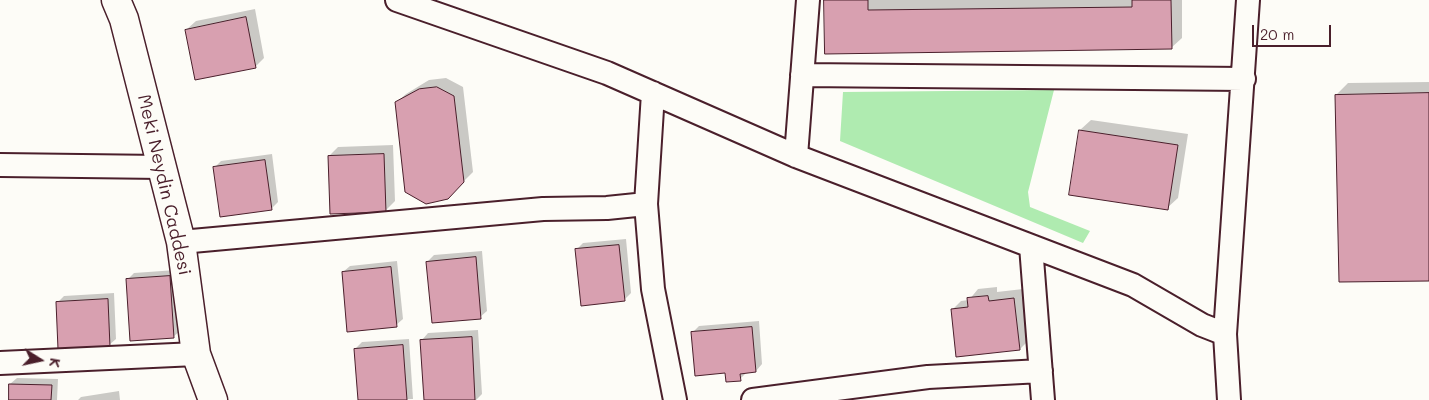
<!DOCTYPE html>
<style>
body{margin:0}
#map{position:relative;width:1429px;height:400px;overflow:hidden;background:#fdfcf7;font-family:Mali,sans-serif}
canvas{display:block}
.north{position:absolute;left:15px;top:335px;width:50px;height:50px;-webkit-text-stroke:4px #fdfcf7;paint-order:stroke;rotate:100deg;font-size:14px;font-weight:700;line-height:20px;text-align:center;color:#4a1f2b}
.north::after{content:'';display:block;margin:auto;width:18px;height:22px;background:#4a1f2b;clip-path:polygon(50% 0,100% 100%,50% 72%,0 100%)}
.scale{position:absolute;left:1252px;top:25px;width:79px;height:22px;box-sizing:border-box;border:2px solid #4a1f2b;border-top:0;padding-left:6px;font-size:15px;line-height:18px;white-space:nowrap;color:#4a1f2b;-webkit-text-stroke:4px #fdfcf7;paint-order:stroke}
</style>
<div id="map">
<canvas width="1429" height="400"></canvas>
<div class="north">K</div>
<div class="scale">20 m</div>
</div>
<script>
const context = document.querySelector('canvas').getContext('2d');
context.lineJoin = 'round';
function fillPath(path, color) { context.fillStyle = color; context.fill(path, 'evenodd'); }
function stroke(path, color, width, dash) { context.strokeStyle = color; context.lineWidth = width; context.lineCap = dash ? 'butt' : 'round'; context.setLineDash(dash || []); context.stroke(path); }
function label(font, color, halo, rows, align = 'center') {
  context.font = font + ' Mali,sans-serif'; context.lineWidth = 4.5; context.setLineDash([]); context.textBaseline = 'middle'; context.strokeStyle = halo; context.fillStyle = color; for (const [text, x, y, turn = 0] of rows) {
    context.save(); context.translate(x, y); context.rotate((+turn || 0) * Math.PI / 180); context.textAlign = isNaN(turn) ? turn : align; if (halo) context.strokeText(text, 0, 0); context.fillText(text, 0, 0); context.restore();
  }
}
const green = new Path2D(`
 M1054,90L1028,192L1030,207L1090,231L1083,243L840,141L843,92Z`);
const shadow = new Path2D(`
 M825,0H1182V38L1171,48L826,52Z
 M255,9L264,58L255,67L186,30L196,21Z
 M446,78L463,87L473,172L447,198L396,103L406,94L429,80Z
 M1429,82V279L1336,95L1348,83Z
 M1091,120L1188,134L1178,198L1167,208L1080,130Z
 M393,145L395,201L386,210L329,156L338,147Z
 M272,154L278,202L271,209L215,167L221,161Z
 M626,239L631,293L624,300L576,250L583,243Z
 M482,251L487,311L480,317L427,262L434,255Z
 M397,261L403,319L396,325L343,272L350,266Z
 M176,270L180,331L173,337L127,280L134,273Z
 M997,287V292L1023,289L1029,340L1020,349L952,310L961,301L969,300L978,289Z
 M114,293L116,339L109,345L57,303L64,296Z
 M759,321L762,364L756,371L747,372L740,379L726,372L692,333L699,326Z
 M478,330L482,394L476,400H425L422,340L428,333Z
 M409,339L413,399L359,400L355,349L362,342Z
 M17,378L58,379L57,400H10V384Z
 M119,391L120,400H78L81,397Z`);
const building = new Path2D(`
 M824,0H868V10L1132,7V0H1171L1172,49L825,54Z
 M246,17L256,68L195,80L185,30Z
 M437,87L454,96L464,182L448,199L426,204L405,192L395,102L419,89Z
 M1429,93V281L1339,282L1335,95Z
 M1079,130L1178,145L1168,210L1069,195Z
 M384,154L386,212L330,214L328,156Z
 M265,160L272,210L220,217L213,167Z
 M619,245L625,301L581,306L575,249Z
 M476,257L481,319L432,323L426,262Z
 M391,267L397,327L347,332L342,272Z
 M170,276L174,338L130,341L126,279Z
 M988,296L989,301L1014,298L1020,350L956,357L951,309L968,307L967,298Z
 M108,299L110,347L58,349L56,302Z
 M752,327L756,372L740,374L741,381L726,382L725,373L695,376L691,332Z
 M472,337L475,400H424L420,340Z
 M403,345L407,400H358L354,349Z
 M9,384L52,385L51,400H9Z`);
const minor = new Path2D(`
 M397,0L607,73L796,156L1133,285L1202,325L1225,334
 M802,75L1244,79
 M653,93L646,204L653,289L675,400
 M796,156L808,0
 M0,165L162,167
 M181,242L543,209L607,208L646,204
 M1031,246L1043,400
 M0,363L196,354
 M753,400L928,377L1041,371
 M1229,400L1225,334L1248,0`);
const tertiary = new Path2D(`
 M116,0L124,19L181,242L196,354L213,400`);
const streetNames = [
 ["Meki Neydin Caddesi",164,185,77]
];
fillPath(green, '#afebb0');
fillPath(shadow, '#0003');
fillPath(building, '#d8a0b0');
stroke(building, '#4a1f2b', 1);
stroke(minor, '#4a1f2b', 26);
stroke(tertiary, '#4a1f2b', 31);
stroke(minor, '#fdfcf7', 22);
stroke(tertiary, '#fdfcf7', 28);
label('18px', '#4a1f2b', '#fdfcf7', streetNames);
</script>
